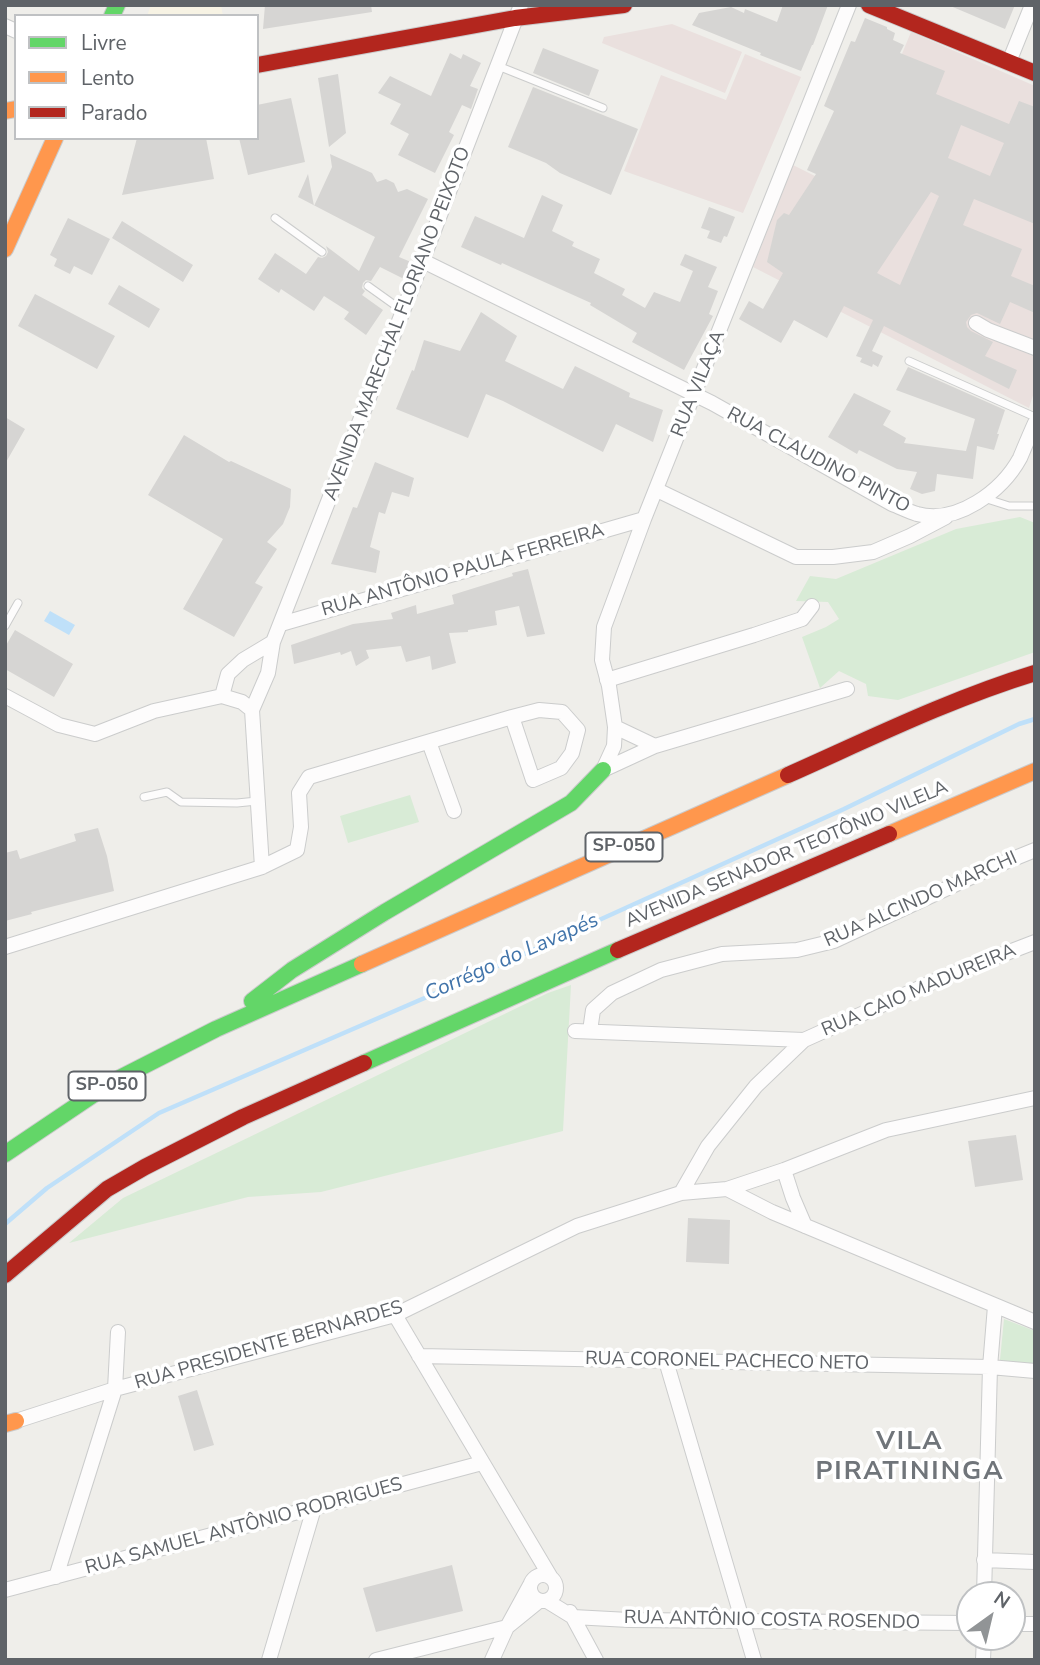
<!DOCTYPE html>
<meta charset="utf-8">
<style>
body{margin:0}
#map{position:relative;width:1040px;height:1665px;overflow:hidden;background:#efeeea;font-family:"Nunito Sans",sans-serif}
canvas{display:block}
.frame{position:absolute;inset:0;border:7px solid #5f6368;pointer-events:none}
.legend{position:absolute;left:14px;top:14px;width:245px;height:126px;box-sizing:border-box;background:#fff;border:2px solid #bfc1c3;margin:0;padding:9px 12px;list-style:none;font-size:21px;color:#5f6368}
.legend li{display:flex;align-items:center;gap:14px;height:35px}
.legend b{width:35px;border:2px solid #bfc1c3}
.north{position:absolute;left:956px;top:1581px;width:70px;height:70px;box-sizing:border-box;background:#fff;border:2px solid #bfc1c3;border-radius:50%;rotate:34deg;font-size:19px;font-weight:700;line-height:28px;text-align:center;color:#5f6368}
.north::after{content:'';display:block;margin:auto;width:24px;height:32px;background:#919496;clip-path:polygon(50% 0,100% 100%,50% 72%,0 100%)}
</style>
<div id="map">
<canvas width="1040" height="1665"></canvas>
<div class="frame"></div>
<ul class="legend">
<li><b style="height:9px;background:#63d668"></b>Livre</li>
<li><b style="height:9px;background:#ff974d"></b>Lento</li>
<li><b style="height:9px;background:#b3261e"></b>Parado</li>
</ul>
<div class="north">N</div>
</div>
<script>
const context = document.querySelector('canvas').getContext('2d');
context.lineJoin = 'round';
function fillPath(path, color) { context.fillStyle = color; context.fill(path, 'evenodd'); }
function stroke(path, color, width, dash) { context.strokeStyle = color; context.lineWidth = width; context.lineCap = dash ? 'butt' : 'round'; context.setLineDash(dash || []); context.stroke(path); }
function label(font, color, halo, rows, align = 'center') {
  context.font = font + ' "Nunito Sans",sans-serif'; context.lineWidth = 7; context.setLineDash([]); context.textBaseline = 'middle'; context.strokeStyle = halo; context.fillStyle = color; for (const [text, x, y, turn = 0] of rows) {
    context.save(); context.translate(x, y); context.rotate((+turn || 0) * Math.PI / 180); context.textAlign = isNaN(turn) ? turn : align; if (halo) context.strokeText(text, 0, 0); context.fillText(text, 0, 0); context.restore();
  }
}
const commercial = new Path2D(`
 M151,5H221L223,16H147Z`);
const medical = new Path2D(`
 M672,24L742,52L725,93L602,43L604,37Z
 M911,32L1035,86V389L1029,408L753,267L793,165L845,191Z
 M745,54L801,77L743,213L624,171L661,75L726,100Z`);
const green = new Path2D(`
 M1020,517L1035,523V652L898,700L868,696L866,684L839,671L820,688L802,637L826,627L839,619L828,602L796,601L810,576L836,579L956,529Z
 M410,795L419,822L348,843L340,816Z
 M571,985L563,1131L321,1192L248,1197L69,1243L123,1198L548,993Z
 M1004,1319L1035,1331V1371L999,1370Z`);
const water = new Path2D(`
 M50,611L75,625L69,635L44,621Z`);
const stream = new Path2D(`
 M5,1224L47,1188L159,1113L480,974L844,809L1019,724L1035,719`);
const building = new Path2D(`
 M265,5H371L372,12L263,29Z
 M783,5H828L813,45H812L801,71L760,55L761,53L692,25L699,13L731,7L744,13L745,9L777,22Z
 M948,5H1015L1005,29Z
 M865,18L887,27V29L895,33L893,40L904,45L900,53L945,71L936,94L1009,124L1019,101L1035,107V224L974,199L963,225L1022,249L1011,276L1035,286V313L1010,302L1000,324L977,313L971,315L966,322L967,327L971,331L993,342L985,356L1017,370L1009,389L884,326L872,351L883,356L878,367L873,364L872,367L860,362L862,358L856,356L873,320L844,306L827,338L794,320L781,343L739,319L749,301L763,309L783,273L767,262L777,220L784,213L789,215L816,174L807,170L834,111L824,106L851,41L855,42ZM961,125L1004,143L990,176L948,158ZM931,192L939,196L900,285L877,273Z
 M543,48L599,70L589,96L533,73Z
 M450,53L461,59L463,54L481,63L470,86L478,89L471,109L462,105L449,132L454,135L435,173L398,155L409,134L390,124L401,104L378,93L390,76L431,96Z
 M338,74L346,133L329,147L318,78Z
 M533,87L638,129L611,195L560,173L546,163L508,147Z
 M291,98L305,162L248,175L239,138H257V105Z
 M137,138H206L214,179L122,195Z
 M330,154L372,173L377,182L386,179L394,183L398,192L407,189L428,199L399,257L411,262L404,279L380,267L371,281L366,280L363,283L362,288L365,291L362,295L383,310L366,335L344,319L349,312L324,296L314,311L281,289L279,293L258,279L275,253L306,274L318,257L322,258L326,256L328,252L326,246L359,271L375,237L298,197L308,174L314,206L332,167Z
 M542,195L563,205L552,231L574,242L572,246L600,259L594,273L625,289L622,295L645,308L654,292L680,302L693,271L680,265L685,254L717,267L708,287L718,291L709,314L713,316L684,370L632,342L637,333L590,305L591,303L502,263L501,265L461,247L475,216L524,238Z
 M709,207L735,217L727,237L724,236L721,243L707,238L710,231L701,228Z
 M68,218L110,239L92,275L74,266L70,274L54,266L57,259L50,255Z
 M122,221L193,265L183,282L112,238Z
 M119,285L160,309L149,328L108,304Z
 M35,294L115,336L97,369L18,326Z
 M481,312L517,336L505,361L563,389L575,366L630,393L629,397L663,410L653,442L616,424L603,452L503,401L486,394L468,438L396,409L412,370L414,371L424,340L460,351Z
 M908,367L1005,410L997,434H999L994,450L977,446L973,479L937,474L935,491L922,494L910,489L917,472L897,469L859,450L857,454L828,437L854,393L891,411L883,425L906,438L904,443L966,451L975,419L896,390Z
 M5,417L25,429L5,464Z
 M184,435L229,462L231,461L291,489L290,507L283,524L267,542L277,549L255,583L263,587L234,637L183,609L223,539L148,495Z
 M375,462L414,478L409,497L392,492L385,514L379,512L370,547L380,551L376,573L331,564L353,507L357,508Z
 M528,569L545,634L527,637L519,606L495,611L497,625L468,630V632L449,633L456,663L432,670L430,656L406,662L401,646L366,650L369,658L356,666L351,651L341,655L340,652L294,664L291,645L353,624L393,619L391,613L416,605L417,614L454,604L452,595L513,576L512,573Z
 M15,630L73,664L54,697L5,669V647Z
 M98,828L107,856L114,891L31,912L32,914L5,921V853L17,850L20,859L76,841L74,834Z
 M1016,1135L1023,1180L975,1187L968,1141Z
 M688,1218L730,1220L729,1264L686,1262Z
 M197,1390L214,1445L194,1451L178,1396Z
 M452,1565L463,1611L376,1632L363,1588Z`);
const lane = new Path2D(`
 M498,66L603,108
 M275,218L322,252
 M368,286L403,311
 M909,361L1035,417
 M984,498L1009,506H1032
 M5,626L18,603
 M144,797L167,792L181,802L237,803L257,801`);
const street = new Path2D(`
 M5,26L16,31
 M1009,62L1032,5
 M423,261L712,403L892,504C900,507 908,511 917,514C957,525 1002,491 1020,458C1025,446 1030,434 1035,423
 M976,323L988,330L1035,348
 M657,490L796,557H833L873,552L910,536L946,517
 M281,624L644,519
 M273,642L403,311L521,5
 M607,680L754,635L802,619L812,606
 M5,696L59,725L95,734L154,711L222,696L242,702L252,710
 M222,696L228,674L243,660L273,642L268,673L252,710L262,867
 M615,727L655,746
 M429,742L454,811
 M603,770L614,746L615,727L609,686L602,660L604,627L644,519L849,5
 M603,770L655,746L847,689
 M5,947L262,867L297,850L301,827L299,793L309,777L512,717L539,710L562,712L578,730L572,753L561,768L533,780L512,717
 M575,1031L804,1040L944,977L1035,942
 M590,1031L593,1010L612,993L661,970L722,954L797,950L834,941L993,867L1035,850
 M784,1170L793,1198L805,1226
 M727,1189L772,1212L1035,1322
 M681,1193L708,1146L756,1086L804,1040
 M395,1315L550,1576
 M419,1356L990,1367L1035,1371
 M666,1361L754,1660
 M16,1421L115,1389L395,1315L577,1226L681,1193L727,1189L784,1170L886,1130L1035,1098
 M984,1560L1035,1562
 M530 1588a13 13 0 1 1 26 0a13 13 0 1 1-26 0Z
 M56,1577L115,1389L118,1332
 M5,1590L482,1463
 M984,1595L990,1367L995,1306
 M547,1601L573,1617L629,1620L970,1623
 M570,1612L596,1660
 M1012,1624H1035
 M269,1660L314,1508
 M376,1660L507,1627L539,1601
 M492,1660L507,1627L530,1585
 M983,1660L984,1637`);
const fast = new Path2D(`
 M112,16L117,5
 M252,1001L292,970L385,912L571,803L603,770
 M364,1063L618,950
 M5,1154L112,1082L216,1029L362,964`);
const slow = new Path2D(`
 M5,111L16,109
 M5,249L55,138
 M889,834L1035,771
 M362,964L788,775
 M5,1424L16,1421`);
const jam = new Path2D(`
 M869,5L1035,73
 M257,65L515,18L624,5
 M788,775C869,739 950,699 1035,673
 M618,950L889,834
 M5,1275L107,1189L145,1167L243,1117L364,1063`);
const shields = [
 [624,847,77],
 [107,1086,77]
];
const shieldNames = [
 ["SP-050",624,847],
 ["SP-050",107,1086]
];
const streetNames = [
 ["AVENIDA MARECHAL FLORIANO PEIXOTO",398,324,-69],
 ["RUA VILAÇA",699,384,-68],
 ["RUA CLAUDINO PINTO",818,461,28],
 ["RUA ANTÔNIO PAULA FERREIRA",463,571,-16],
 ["AVENIDA SENADOR TEOTÔNIO VILELA",787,855,-23],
 ["RUA ALCINDO MARCHI",921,900,-24],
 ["RUA CAIO MADUREIRA",919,991,-23],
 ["RUA PRESIDENTE BERNARDES",269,1346,-16],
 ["RUA CORONEL PACHECO NETO",727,1362,1],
 ["RUA SAMUEL ANTÔNIO RODRIGUES",244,1527,-15],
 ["RUA ANTÔNIO COSTA ROSENDO",772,1621,1]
];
const waterNames = [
 ["Corrégo do Lavapés",512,958,-24]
];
const districtNames = [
 ["VILA",910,1443],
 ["PIRATININGA",910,1473]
];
fillPath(commercial, '#f7f3e4');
fillPath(medical, '#eae0de');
fillPath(green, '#d8ebd6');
fillPath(water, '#bfe0f9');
stroke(stream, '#bfe0f9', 4.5);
fillPath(building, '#d6d5d3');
stroke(lane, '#cbcccc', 9);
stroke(street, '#cbcccc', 16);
stroke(fast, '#cacacb', 18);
stroke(slow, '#cacacb', 18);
stroke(jam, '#cacacb', 18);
stroke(lane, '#fdfcfc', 7);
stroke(street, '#fdfcfc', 14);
stroke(fast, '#63d668', 16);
stroke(slow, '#ff974d', 16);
stroke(jam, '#b3261e', 16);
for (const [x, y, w] of shields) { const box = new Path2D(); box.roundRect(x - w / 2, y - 14.5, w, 29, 5); context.fillStyle = '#fff'; context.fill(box); stroke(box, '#5f6368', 2); }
label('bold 18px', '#5f6368', null, shieldNames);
label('19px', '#5f6368', '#fff', streetNames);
label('italic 21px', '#4174aa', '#fff', waterNames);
context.letterSpacing = '2px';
label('bold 26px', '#70757a', '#fff', districtNames);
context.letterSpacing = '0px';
</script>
